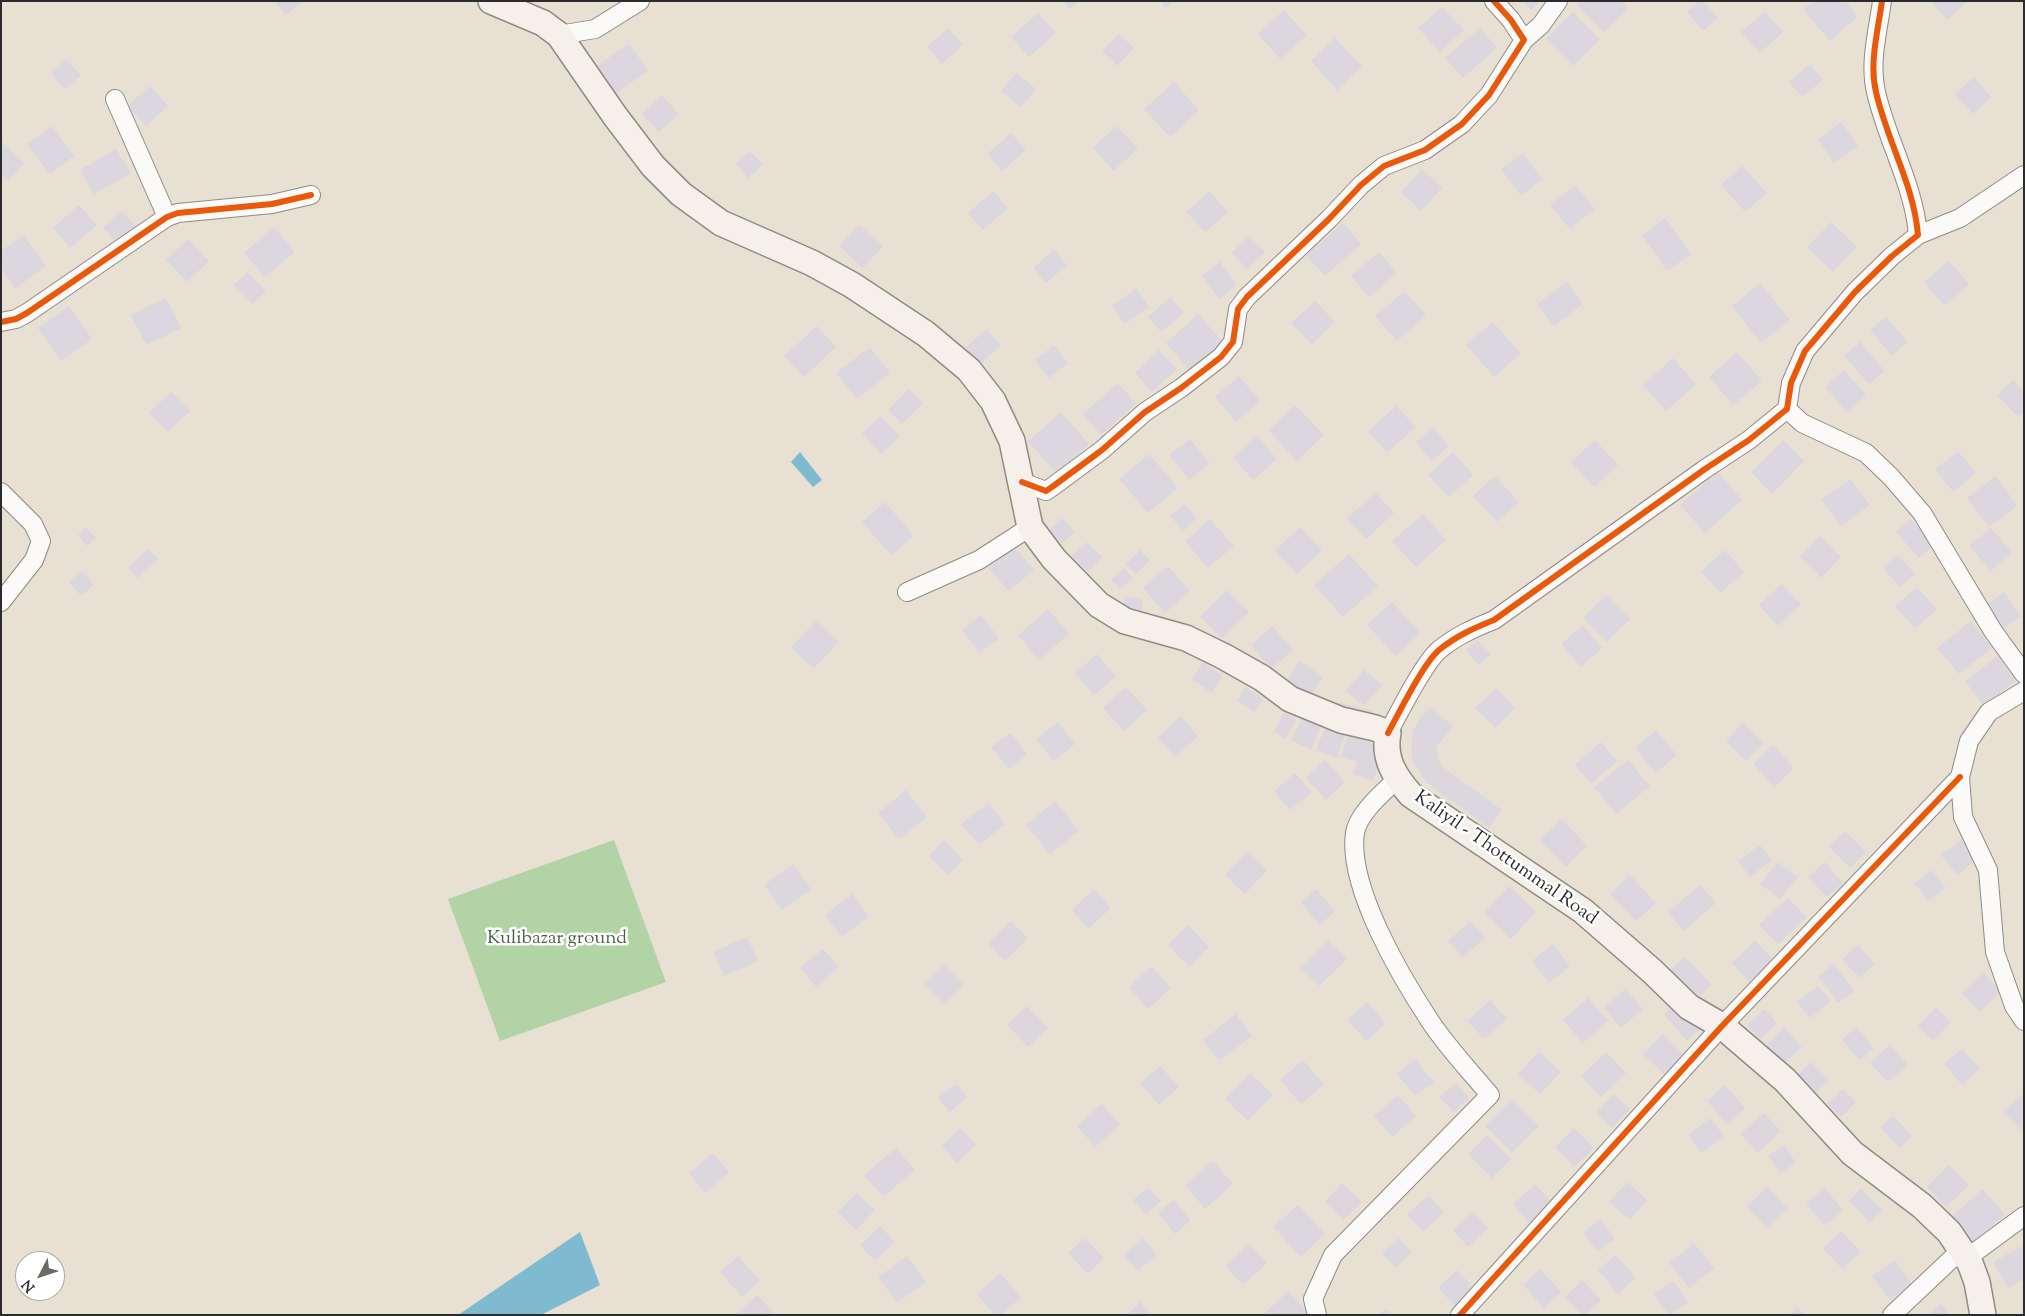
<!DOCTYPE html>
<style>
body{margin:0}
#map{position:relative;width:2025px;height:1316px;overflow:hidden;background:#e8e0d2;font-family:"Sorts Mill Goudy",serif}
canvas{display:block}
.frame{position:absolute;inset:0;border:2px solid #2b2b2b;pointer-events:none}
.north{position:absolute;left:15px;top:1251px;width:50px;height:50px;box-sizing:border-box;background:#fff;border:1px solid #aaa;border-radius:50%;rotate:229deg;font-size:14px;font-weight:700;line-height:20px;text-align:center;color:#2b2b2b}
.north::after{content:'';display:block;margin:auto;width:18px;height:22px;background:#6d6a65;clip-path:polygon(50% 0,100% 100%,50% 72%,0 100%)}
</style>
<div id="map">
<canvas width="2025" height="1316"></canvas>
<div class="frame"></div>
<div class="north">N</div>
</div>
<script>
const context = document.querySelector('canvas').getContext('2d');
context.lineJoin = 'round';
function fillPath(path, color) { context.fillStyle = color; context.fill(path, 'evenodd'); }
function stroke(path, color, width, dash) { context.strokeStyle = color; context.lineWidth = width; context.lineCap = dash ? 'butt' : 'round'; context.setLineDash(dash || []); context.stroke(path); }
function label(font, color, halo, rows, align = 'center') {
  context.font = font + ' "Sorts Mill Goudy",serif'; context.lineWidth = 5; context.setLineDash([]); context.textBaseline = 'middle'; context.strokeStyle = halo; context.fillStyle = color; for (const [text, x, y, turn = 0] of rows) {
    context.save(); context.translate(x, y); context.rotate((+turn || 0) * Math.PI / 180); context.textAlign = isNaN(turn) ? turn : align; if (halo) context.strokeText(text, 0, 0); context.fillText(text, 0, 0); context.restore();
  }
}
const green = new Path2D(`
 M614,840L666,982L500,1041L448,899Z`);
const water = new Path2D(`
 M800,452L822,480L813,487L791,462Z
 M580,1232L600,1285L541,1315H458Z`);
const building = new Path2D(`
 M274,1H303L286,15Z
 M1063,1H1079L1070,9Z
 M1160,1H1173L1166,8Z
 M1523,1H1540L1531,10Z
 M1581,1H1622L1628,8L1604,32L1577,5Z
 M1699,1H1703L1718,18L1703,31L1687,12Z
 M1813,1H1845L1858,16L1830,41L1803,10Z
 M1930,1H1968L1947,20Z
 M1442,7L1464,30L1440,52L1418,28Z
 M1284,10L1307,35L1280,59L1258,34Z
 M1765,11L1783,32L1760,53L1741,32Z
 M1573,12L1600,39L1573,66L1546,39Z
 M1038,13L1056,33L1029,57L1011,37Z
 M948,28L963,45L942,64L927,47Z
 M1480,28L1497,48L1463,78L1445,58Z
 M1119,34L1134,48L1117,66L1102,51Z
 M1335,38L1362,66L1337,90L1311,61Z
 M629,43L648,71L615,94L596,67Z
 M66,59L81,75L65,89L51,74Z
 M1810,64L1823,80L1802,97L1789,82Z
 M1016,73L1036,89L1021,107L1001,91Z
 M1974,77L1991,97L1973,114L1955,94Z
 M1174,82L1199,110L1170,137L1144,109Z
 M150,86L168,106L146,126L127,106Z
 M662,95L679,114L659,132L642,114Z
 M1841,122L1858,146L1834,163L1818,139Z
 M51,126L74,156L50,174L27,144Z
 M1117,126L1138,149L1113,171L1093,147Z
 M1011,133L1026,150L1002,171L987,154Z
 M1,141L24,163L8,180L1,174Z
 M116,149L131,173L94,194L80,170Z
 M750,151L763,165L748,178L736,163Z
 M1523,153L1542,179L1521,196L1501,169Z
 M1742,166L1767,193L1745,212L1721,185Z
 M1422,169L1442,188L1421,211L1401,192Z
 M1575,185L1595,209L1570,229L1550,205Z
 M993,191L1008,208L983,230L968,213Z
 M1209,191L1228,212L1205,232L1186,212Z
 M79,205L97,225L70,248L53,228Z
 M122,211L136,226L116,243L103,227Z
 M1665,218L1691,254L1667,271L1642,235Z
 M1831,222L1857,247L1833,272L1807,247Z
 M1343,223L1361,244L1325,276L1306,255Z
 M859,225L883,246L863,268L839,246Z
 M274,227L295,252L265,277L244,253Z
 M23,235L46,266L15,289L1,269V251Z
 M1249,236L1265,252L1247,269L1232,253Z
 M188,239L209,261L187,282L166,260Z
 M1054,250L1067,265L1046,283L1033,268Z
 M1379,252L1397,273L1369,297L1351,276Z
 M1949,261L1969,284L1944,306L1924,282Z
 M1220,262L1237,285L1219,299L1202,276Z
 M247,272L266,291L253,304L234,285Z
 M1567,282L1583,304L1554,326L1537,304Z
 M1760,283L1790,320L1761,343L1732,306Z
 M1136,288L1149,307L1125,324L1112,306Z
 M1405,291L1426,315L1397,341L1375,316Z
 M1170,297L1184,313L1161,332L1148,317Z
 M166,298L181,328L146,345L131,315Z
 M1315,301L1335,322L1312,345L1291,323Z
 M69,306L92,339L61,361L38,328Z
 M1198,314L1225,344L1192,373L1166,343Z
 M1886,317L1908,342L1892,356L1870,330Z
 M1493,322L1521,354L1494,377L1466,345Z
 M817,326L836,347L804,377L784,356Z
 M987,329L1001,346L981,363L966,347Z
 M1860,342L1885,371L1869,384L1844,356Z
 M1054,345L1068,363L1049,378L1035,360Z
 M870,347L890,373L857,399L836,373Z
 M1159,350L1177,369L1152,392L1135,373Z
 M1737,352L1762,381L1733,405L1709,377Z
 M1673,358L1696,384L1666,411L1643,385Z
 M1844,370L1866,395L1847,412L1825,387Z
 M1239,376L1260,401L1236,422L1215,397Z
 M2013,380L2024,391V412L2018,417L1997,395Z
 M1118,383L1136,404L1101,435L1083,414Z
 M909,389L923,403L902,424L888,410Z
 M171,392L190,411L168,432L149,413Z
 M1295,405L1324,435L1297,461L1269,431Z
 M1396,406L1416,427L1387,453L1368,431Z
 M1061,412L1089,444L1056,473L1028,441Z
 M881,416L900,437L881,454L862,433Z
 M1433,427L1449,446L1432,461L1416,442Z
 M1257,436L1277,459L1253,480L1233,457Z
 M1190,439L1210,464L1189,480L1169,455Z
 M1595,440L1618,465L1595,487L1571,462Z
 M1783,440L1804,461L1772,494L1751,472Z
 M1958,451L1976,473L1953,492L1935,469Z
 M1453,452L1473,475L1449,497L1428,475Z
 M1149,454L1178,488L1148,513L1119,479Z
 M1718,472L1742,500L1705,533L1680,505Z
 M1495,476L1519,502L1497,522L1473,496Z
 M1996,476L2017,506L1989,527L1967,498Z
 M1850,479L1870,505L1841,526L1821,500Z
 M1376,493L1394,513L1366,539L1347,518Z
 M885,502L914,536L891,555L862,522Z
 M1184,504L1197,518L1183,531L1170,516Z
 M1423,514L1446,540L1416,567L1392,541Z
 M1062,518L1075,532L1062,544L1049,530Z
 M1210,519L1234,546L1208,568L1185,541Z
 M1911,519L1934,545L1919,558L1896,532Z
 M86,527L96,538L87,546L78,535Z
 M1300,527L1322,550L1297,574L1275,551Z
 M1991,528L2012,552L1991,571L1969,546Z
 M1820,536L1841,557L1821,578L1800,557Z
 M1087,542L1102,557L1088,572L1072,556Z
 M1014,546L1034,570L1009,591L988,568Z
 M149,549L158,559L137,578L128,567Z
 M1140,550L1150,560L1136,574L1126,564Z
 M1725,550L1744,572L1720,593L1701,571Z
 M1349,554L1378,586L1343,617L1314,585Z
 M1898,555L1915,574L1900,587L1883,568Z
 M1168,566L1190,591L1165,613L1143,588Z
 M1124,568L1133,578L1120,589L1111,579Z
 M82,571L94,585L81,596L69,582Z
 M1782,584L1801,605L1778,626L1759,605Z
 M1917,587L1937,609L1915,629L1895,606Z
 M1227,590L1249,612L1222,639L1200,617Z
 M2004,592L2021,616L2000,631L1983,607Z
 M1606,595L1630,619L1607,642L1583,618Z
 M1125,596L1143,600L1141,613L1123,608Z
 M1392,602L1420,633L1396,656L1367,625Z
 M1048,609L1069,634L1039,660L1018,635Z
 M981,615L999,638L980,653L962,630Z
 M817,620L839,642L813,669L791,647Z
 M1971,621L1992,648L1959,674L1937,648Z
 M1583,625L1602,648L1581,667L1561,644Z
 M1272,626L1293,650L1271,669L1251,645Z
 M1477,640L1491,654L1479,665L1465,650Z
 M1097,654L1116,676L1094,695L1075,673Z
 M1998,656L2016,681L1983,705L1965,681Z
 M1300,661L1323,677L1307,701L1284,685Z
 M1203,662L1223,676L1212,693L1192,680Z
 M1364,670L1382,685L1364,706L1346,691Z
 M1126,687L1147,710L1124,731L1103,708Z
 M1246,687L1263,699L1254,712L1237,700Z
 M1496,688L1515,708L1495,728L1475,708Z
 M1338,702L1373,711L1371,720L1336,711Z
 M1430,707L1453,726L1436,748L1439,762L1444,768L1502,810L1489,828L1426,782L1413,762L1411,744L1414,729L1421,716Z
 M1284,713L1296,719L1286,739L1274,732Z
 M1181,716L1198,736L1175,757L1158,737Z
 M1302,718L1321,727L1311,750L1291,740Z
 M1058,722L1075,744L1053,761L1036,739Z
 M1743,723L1764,743L1746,761L1726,741Z
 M1326,725L1346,733L1337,758L1316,750Z
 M1656,730L1677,755L1656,773L1635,748Z
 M1010,733L1027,754L1009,769L991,747Z
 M1348,735L1385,747L1373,781L1353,774L1357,762L1341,757Z
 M1601,742L1617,761L1591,784L1575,765Z
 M1773,745L1794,768L1775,787L1753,764Z
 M1325,760L1345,782L1326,800L1306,778Z
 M1628,760L1650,786L1616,814L1594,787Z
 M1295,773L1312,792L1290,810L1274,791Z
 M906,790L927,817L899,839L878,813Z
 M1055,801L1079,831L1050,854L1026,825Z
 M988,803L1005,824L979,845L961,824Z
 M1562,819L1587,846L1566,867L1540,840Z
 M1845,831L1866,852L1850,868L1829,847Z
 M1963,838L1979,858L1957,875L1941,855Z
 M944,840L963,860L948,875L929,856Z
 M1760,845L1772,860L1750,877L1738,861Z
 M1247,852L1267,870L1245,894L1225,875Z
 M1778,862L1798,877L1780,899L1760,884Z
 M1825,862L1843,883L1827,897L1808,877Z
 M793,864L811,889L782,910L764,885Z
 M1931,870L1946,888L1929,901L1914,883Z
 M1630,875L1656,903L1636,921L1610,894Z
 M1700,885L1716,903L1684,931L1668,912Z
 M1509,886L1536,912L1511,939L1484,913Z
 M1094,889L1111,908L1088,929L1072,910Z
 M1316,889L1335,911L1320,925L1301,903Z
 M852,894L869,916L842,937L825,915Z
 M1788,898L1807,917L1778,944L1759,925Z
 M1011,921L1028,938L1005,961L988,943Z
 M1470,921L1485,938L1463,957L1448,941Z
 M1188,925L1209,947L1189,967L1168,945Z
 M747,937L758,961L724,976L713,952Z
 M1755,940L1773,960L1749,982L1732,963Z
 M1328,941L1347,959L1319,986L1301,968Z
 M1553,944L1570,966L1549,983L1532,961Z
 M1858,945L1875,964L1859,978L1842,959Z
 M823,949L839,967L816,987L800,968Z
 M1685,957L1712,985L1696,1000L1669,971Z
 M1834,964L1854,991L1838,1003L1818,976Z
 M944,965L964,985L945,1004L925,984Z
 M1152,966L1171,988L1148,1009L1129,987Z
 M1983,972L2001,991L1980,1012L1962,993Z
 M1818,986L1831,1001L1810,1018L1797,1002Z
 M1625,989L1643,1009L1621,1028L1604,1008Z
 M1588,998L1608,1021L1583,1043L1563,1020Z
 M1490,1000L1507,1019L1484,1039L1467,1021Z
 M1367,1002L1386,1024L1366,1041L1347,1019Z
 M1678,1002L1701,1029L1687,1041L1664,1014Z
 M1027,1006L1048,1028L1028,1047L1007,1025Z
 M1936,1007L1951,1022L1933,1041L1918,1026Z
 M1765,1009L1777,1024L1760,1039L1747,1025Z
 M1236,1014L1252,1036L1219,1061L1203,1040Z
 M1856,1027L1874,1048L1859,1060L1842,1040Z
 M1784,1028L1802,1047L1783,1065L1765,1046Z
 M1663,1034L1684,1055L1665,1075L1643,1054Z
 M1889,1045L1908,1065L1888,1082L1870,1063Z
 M1962,1049L1980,1069L1962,1085L1944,1064Z
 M1539,1051L1561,1072L1540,1094L1518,1074Z
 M1606,1052L1626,1073L1601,1097L1581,1076Z
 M1415,1059L1434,1082L1415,1096L1397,1074Z
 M1303,1060L1324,1084L1301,1104L1280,1080Z
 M1811,1062L1829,1080L1811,1098L1793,1080Z
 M1160,1066L1179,1087L1159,1105L1140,1083Z
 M1250,1073L1273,1095L1248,1121L1225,1099Z
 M956,1083L967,1097L950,1112L938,1098Z
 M1456,1083L1469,1098L1454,1112L1439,1097Z
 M1725,1085L1745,1108L1727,1124L1707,1101Z
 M1843,1089L1856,1102L1841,1117L1827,1104Z
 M1614,1094L1630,1109L1612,1128L1596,1113Z
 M2022,1094L2024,1097L2022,1131L2003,1112Z
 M1398,1095L1416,1116L1392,1137L1374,1116Z
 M1512,1099L1539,1126L1512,1153L1485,1126Z
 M1102,1104L1120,1125L1095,1147L1077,1126Z
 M1764,1113L1781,1131L1758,1153L1740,1134Z
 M1893,1115L1912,1136L1900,1148L1880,1127Z
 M1710,1118L1724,1136L1701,1153L1688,1135Z
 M960,1128L976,1145L957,1163L942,1146Z
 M1574,1128L1594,1148L1574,1167L1555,1147Z
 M1487,1135L1511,1159L1492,1178L1468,1154Z
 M1784,1145L1796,1163L1780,1173L1768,1156Z
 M896,1148L915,1170L883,1197L864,1175Z
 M713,1153L729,1172L705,1193L689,1173Z
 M1213,1161L1233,1184L1205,1209L1185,1185Z
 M1949,1165L1969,1185L1946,1207L1927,1187Z
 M1627,1182L1647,1200L1630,1220L1609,1202Z
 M1342,1183L1362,1202L1344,1220L1325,1202Z
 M1535,1184L1552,1203L1529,1223L1513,1204Z
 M1149,1187L1161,1201L1146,1214L1133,1200Z
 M1767,1187L1787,1208L1767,1228L1747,1206Z
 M1825,1188L1843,1211L1824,1226L1806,1203Z
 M1861,1188L1882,1210L1869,1222L1849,1201Z
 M1983,1189L2005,1215L1973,1243L1951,1217Z
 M857,1193L875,1210L856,1230L838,1212Z
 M1429,1195L1444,1212L1423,1232L1407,1214Z
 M1174,1200L1191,1220L1175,1234L1158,1213Z
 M1298,1205L1325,1234L1301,1257L1273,1227Z
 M1473,1212L1488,1228L1468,1247L1453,1230Z
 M1600,1219L1615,1238L1598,1252L1583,1233Z
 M880,1226L895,1242L875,1261L860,1245Z
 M1841,1231L1861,1252L1842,1269L1823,1248Z
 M1085,1238L1104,1258L1088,1274L1068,1253Z
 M1143,1238L1157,1255L1138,1271L1124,1255Z
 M1399,1238L1412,1253L1396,1268L1382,1253Z
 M1694,1243L1714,1268L1689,1288L1669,1263Z
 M1249,1244L1267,1263L1243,1285L1225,1266Z
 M2024,1245V1279L2008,1288L1993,1262Z
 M1616,1255L1636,1278L1618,1294L1598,1270Z
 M738,1256L760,1280L742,1297L720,1272Z
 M907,1256L926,1282L897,1303L878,1277Z
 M1895,1260L1912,1284L1890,1300L1872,1276Z
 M1540,1269L1561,1292L1544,1308L1523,1285Z
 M1457,1270L1474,1288L1455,1306L1438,1288Z
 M1000,1273L1021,1297L1001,1315H995L977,1294Z
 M1582,1280L1601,1300L1585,1315H1582L1565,1297Z
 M1673,1281L1688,1302L1669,1315L1654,1294Z
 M1288,1291L1311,1315H1263Z
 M757,1295L776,1315H735Z
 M1140,1302L1152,1315H1126Z
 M1941,1304L1950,1315H1929Z
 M1797,1307L1805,1315H1789Z
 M1386,1308L1392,1315H1379Z`);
const minor = new Path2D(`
 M559,35L595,29L640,1
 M1524,40L1541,25L1558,1
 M115,99L167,217
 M1918,235L1960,218L2024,175
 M1,322L16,319L27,313L167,217L178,213L272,204L311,195
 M1787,409L1802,423L1866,453L1891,477L1922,513L1993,631L2024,674
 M1022,482L1046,491L1052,487L1102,450L1145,412L1181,388L1221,357L1233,342L1238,309L1247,297L1329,219L1361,185L1384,166L1425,150L1462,124L1489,95L1524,40L1511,20L1494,1
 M1,492L33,524L41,541L34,560L1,602
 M907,592L979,560L1030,527
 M2024,691L1989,712L1969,741L1960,777L1963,817L1988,870L1995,952L2014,1006L2024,1021
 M1388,733C1399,713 1423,664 1439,650C1456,636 1474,628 1494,620L1705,469L1749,440L1787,409L1791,383L1805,351L1855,292L1892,256L1918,235C1914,185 1887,141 1876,92C1869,63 1878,31 1882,1
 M1967,1258L2024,1216
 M1317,1315L1313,1299L1333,1255L1490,1095C1470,1071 1447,1047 1430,1021C1401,977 1347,886 1355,833C1358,813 1384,792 1397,779
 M1460,1315L1722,1026L1960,777
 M1892,1315L1962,1249`);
const secondary = new Path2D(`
 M491,1L543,23L559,35L615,116L653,166L681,194L721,223L812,263L852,285L926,334L969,370L993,401L1012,441L1030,527L1054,559L1099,605L1125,621L1186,638L1223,656L1262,678L1290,699L1341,720L1375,728L1388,733C1383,759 1395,777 1411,795L1583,911L1652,971L1689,1007L1722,1026L1785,1080L1852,1153L1922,1206L1949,1232L1970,1263L1977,1282L1983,1315`);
const cycleway = new Path2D(`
 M1,322L16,319L27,313L167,217L178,213L272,204L311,195
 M1022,482L1046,491L1052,487L1102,450L1145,412L1181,388L1221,357L1233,342L1238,309L1247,297L1329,219L1361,185L1384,166L1425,150L1462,124L1489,95L1524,40L1511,20L1494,1
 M1388,733C1399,713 1423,664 1439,650C1456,636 1474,628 1494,620L1705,469L1749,440L1787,409L1791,383L1805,351L1855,292L1892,256L1918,235C1914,185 1887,141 1876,92C1869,63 1878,31 1882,1
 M1460,1315L1722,1026L1960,777`);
const streetNames = [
 ["Kaliyil - Thottummal Road",1505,859,35]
];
const parkNames = [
 ["Kulibazar ground",557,940]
];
fillPath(green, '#b1d3a5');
fillPath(water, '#7fbbd0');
fillPath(building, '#dcd7de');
stroke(minor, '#8f8b84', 20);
stroke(secondary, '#8f8b84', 28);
stroke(minor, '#fcfaf8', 18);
stroke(secondary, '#f5f0ea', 25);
stroke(cycleway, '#e8590c', 6);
label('19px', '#2b2b2b', '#fff', streetNames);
label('19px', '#4a6249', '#fff', parkNames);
</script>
